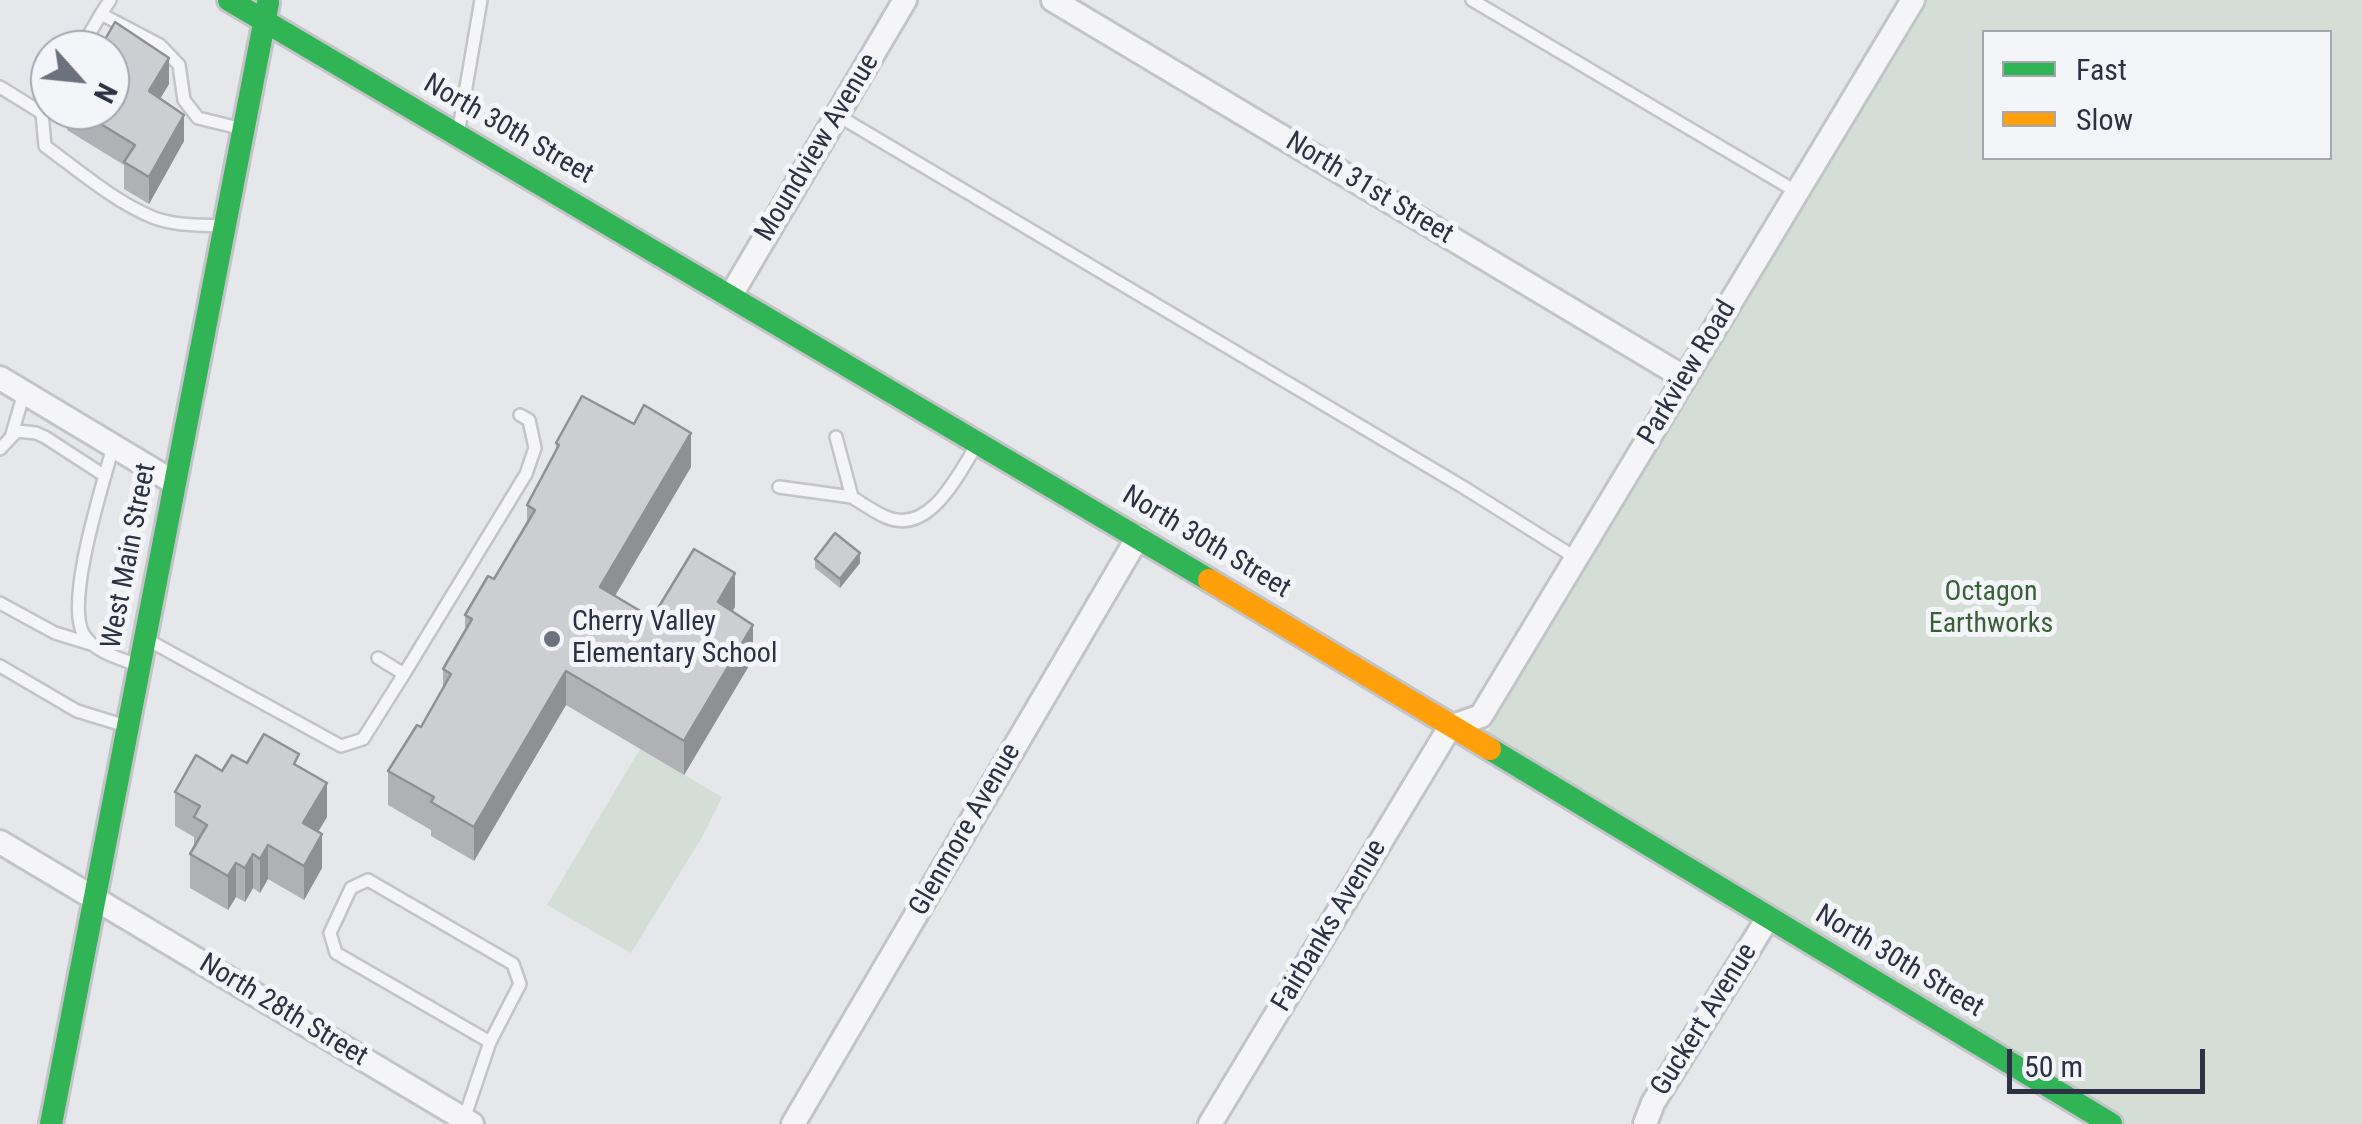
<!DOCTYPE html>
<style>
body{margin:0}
#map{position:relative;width:2362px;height:1124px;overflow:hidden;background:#e5e7ea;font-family:"Roboto Condensed",sans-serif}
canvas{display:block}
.legend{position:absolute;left:1982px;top:30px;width:350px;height:130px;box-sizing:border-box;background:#f4f5f8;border:2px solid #a4a7b0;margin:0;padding:12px 18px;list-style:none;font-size:30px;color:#2c3143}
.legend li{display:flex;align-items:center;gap:20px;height:50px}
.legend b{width:50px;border:2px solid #a4a7b0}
.north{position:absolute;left:30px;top:30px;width:100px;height:100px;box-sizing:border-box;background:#f4f5f8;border:2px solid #a4a7b0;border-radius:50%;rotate:117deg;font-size:28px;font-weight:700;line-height:40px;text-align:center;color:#2c3143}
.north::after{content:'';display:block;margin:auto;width:35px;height:45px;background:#6d717d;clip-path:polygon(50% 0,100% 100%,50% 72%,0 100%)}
.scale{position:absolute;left:2007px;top:1049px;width:198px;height:45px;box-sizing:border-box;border:5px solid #2c3143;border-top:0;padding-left:12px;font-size:30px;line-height:35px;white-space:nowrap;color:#2c3143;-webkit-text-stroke:8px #f4f5f8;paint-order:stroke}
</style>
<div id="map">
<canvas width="2362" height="1124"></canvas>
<ul class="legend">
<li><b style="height:12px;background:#30b455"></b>Fast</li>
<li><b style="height:12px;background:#ff9f0a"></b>Slow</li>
</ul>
<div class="north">N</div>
<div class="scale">50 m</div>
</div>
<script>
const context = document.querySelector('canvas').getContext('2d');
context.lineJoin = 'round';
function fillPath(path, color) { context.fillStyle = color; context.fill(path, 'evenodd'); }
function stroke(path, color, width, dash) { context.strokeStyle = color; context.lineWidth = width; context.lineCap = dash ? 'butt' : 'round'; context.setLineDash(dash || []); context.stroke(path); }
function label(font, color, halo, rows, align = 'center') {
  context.font = font + ' "Roboto Condensed",sans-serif'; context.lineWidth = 10; context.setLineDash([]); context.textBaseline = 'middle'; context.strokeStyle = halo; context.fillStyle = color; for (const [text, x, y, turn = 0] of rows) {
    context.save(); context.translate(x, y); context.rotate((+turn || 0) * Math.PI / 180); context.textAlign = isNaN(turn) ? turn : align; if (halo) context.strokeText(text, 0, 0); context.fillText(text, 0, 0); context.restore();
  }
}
const green = new Path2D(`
 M1922,0H2362V1124H2123L1487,733ZM1984,32H2330V158H1984Z
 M640,749L722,797L702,837L631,953L547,905Z`);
const lane = new Path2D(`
 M110,0L101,14L160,45L179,65L184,100L198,118L239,128
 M1472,0L1797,192
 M80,50L101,14
 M0,87L42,113
 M50,99L42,113L45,146C79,171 114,201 152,217C174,226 200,225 223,226
 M837,115L1463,487L1576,558
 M458,134L481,0
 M12,434L24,393
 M113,447C103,484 64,604 84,635C95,652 119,658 137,665
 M0,449L17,431L36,433L45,437L105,476
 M779,487L852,497L836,437
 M852,497C863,504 874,512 886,517C929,536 958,475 976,446
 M0,603L55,633L91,644
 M148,640L341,746L363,739L404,674
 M378,658L404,674L526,474L535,448L529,420L520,415
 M0,666L77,711L126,726
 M464,1119L490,1042L520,984L513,964L368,880L351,888L330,933L336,953L490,1042`);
const street = new Path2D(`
 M1053,0L1685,378
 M731,295L905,0
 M0,378L175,483
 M0,842L472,1124
 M793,1124L1138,537
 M1210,1124L1450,727L1481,716L1913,0
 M1645,1124L1653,1103L1768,918`);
const fast = new Path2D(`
 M229,0L1209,580
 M1490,749L2111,1124
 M51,1124L268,3`);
const slow = new Path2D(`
 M1209,580L1490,749`);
const wall = new Path2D(`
 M169,84L160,99L184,141L149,204L124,189V165L67,130V110H110Z
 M556,443L691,467L615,596L652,618L735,607L732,611L753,659L684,775L566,705L474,861L431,836V830L388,805V771L421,727L443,688V669L465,631V615L494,579L527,523V505L556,450Z
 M815,559L860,563L840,588L815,568Z
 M247,763L299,767L327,817L318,832L322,868L304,900L268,879L260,893L253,888L245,902L236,897L228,910L190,888V854L194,848V837L175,826V792Z`);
const shadedWall = new Path2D(`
 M169,58V84L149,117V91Z
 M184,115V141L149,204V177Z
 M691,433V467L600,621V587Z
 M860,553V563L840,588V579Z
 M735,573V607L718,636V602Z
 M753,625V659L684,775V741Z
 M566,671V705L474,861V827Z
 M327,783V817L303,857V823Z
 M322,834V868L304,900V866Z
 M268,845V879L260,893V859Z
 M253,854V888L245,902V868Z
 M236,863V897L228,910V876Z`);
const building = new Path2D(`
 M115,22L169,58L149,91L184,115L149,177L124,162L135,145L78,110H110V50H99Z
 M582,396L634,424L644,405L691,433L600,587L652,618L694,549L735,573L718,602L753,625L684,741L566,671L474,827L431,802L434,797L388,771L417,725L421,727L451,674L443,669L472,619L465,615L488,576L494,579L535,510L527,505L559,445L556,443Z
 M835,533L860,553L840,579L815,559Z
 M264,734L299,754L294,764L327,783L303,823L322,834L304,866L268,845L260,859L253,854L245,868L236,863L228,876L190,854L207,825L194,817L200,806L175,792L196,755L222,771L232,755L247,763Z`);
const markers = [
 [552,639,10,"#6d717d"]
];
const streetNames = [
 ["North 30th Street",508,130,30],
 ["Moundview Avenue",818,148,-59],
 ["North 31st Street",1369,189,31],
 ["Parkview Road",1688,373,-59],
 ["North 30th Street",1206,543,31],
 ["West Main Street",130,556,-79],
 ["Glenmore Avenue",966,830,-60],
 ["Fairbanks Avenue",1330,926,-59],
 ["North 30th Street",1899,962,31],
 ["North 28th Street",283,1011,31],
 ["Guckert Avenue",1705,1020,-58]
];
const parkNames = [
 ["Octagon",1991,593],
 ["Earthworks",1991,625]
];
const poiNames = [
 ["Cherry Valley",572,623],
 ["Elementary School",572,655]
];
fillPath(green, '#d4ddd6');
stroke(lane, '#c2c4c7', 16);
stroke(street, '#c2c4c7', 28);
stroke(fast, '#c2c4c7', 28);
stroke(slow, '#c2c4c7', 28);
stroke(lane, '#f5f5f7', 11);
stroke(street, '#f5f5f7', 22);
stroke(fast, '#30b455', 22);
stroke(slow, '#ff9f0a', 22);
fillPath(wall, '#afb1b5');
fillPath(shadedWall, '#8f9093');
fillPath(building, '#ccced2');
stroke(building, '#8f9093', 2.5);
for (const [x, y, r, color] of markers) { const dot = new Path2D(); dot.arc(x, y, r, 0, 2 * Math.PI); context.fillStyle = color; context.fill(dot); stroke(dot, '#f4f5f8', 4); }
label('28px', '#2c3143', '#f4f5f8', streetNames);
label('28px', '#3b5f39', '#f4f5f8', parkNames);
label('28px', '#2c3143', '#f4f5f8', poiNames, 'left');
</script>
